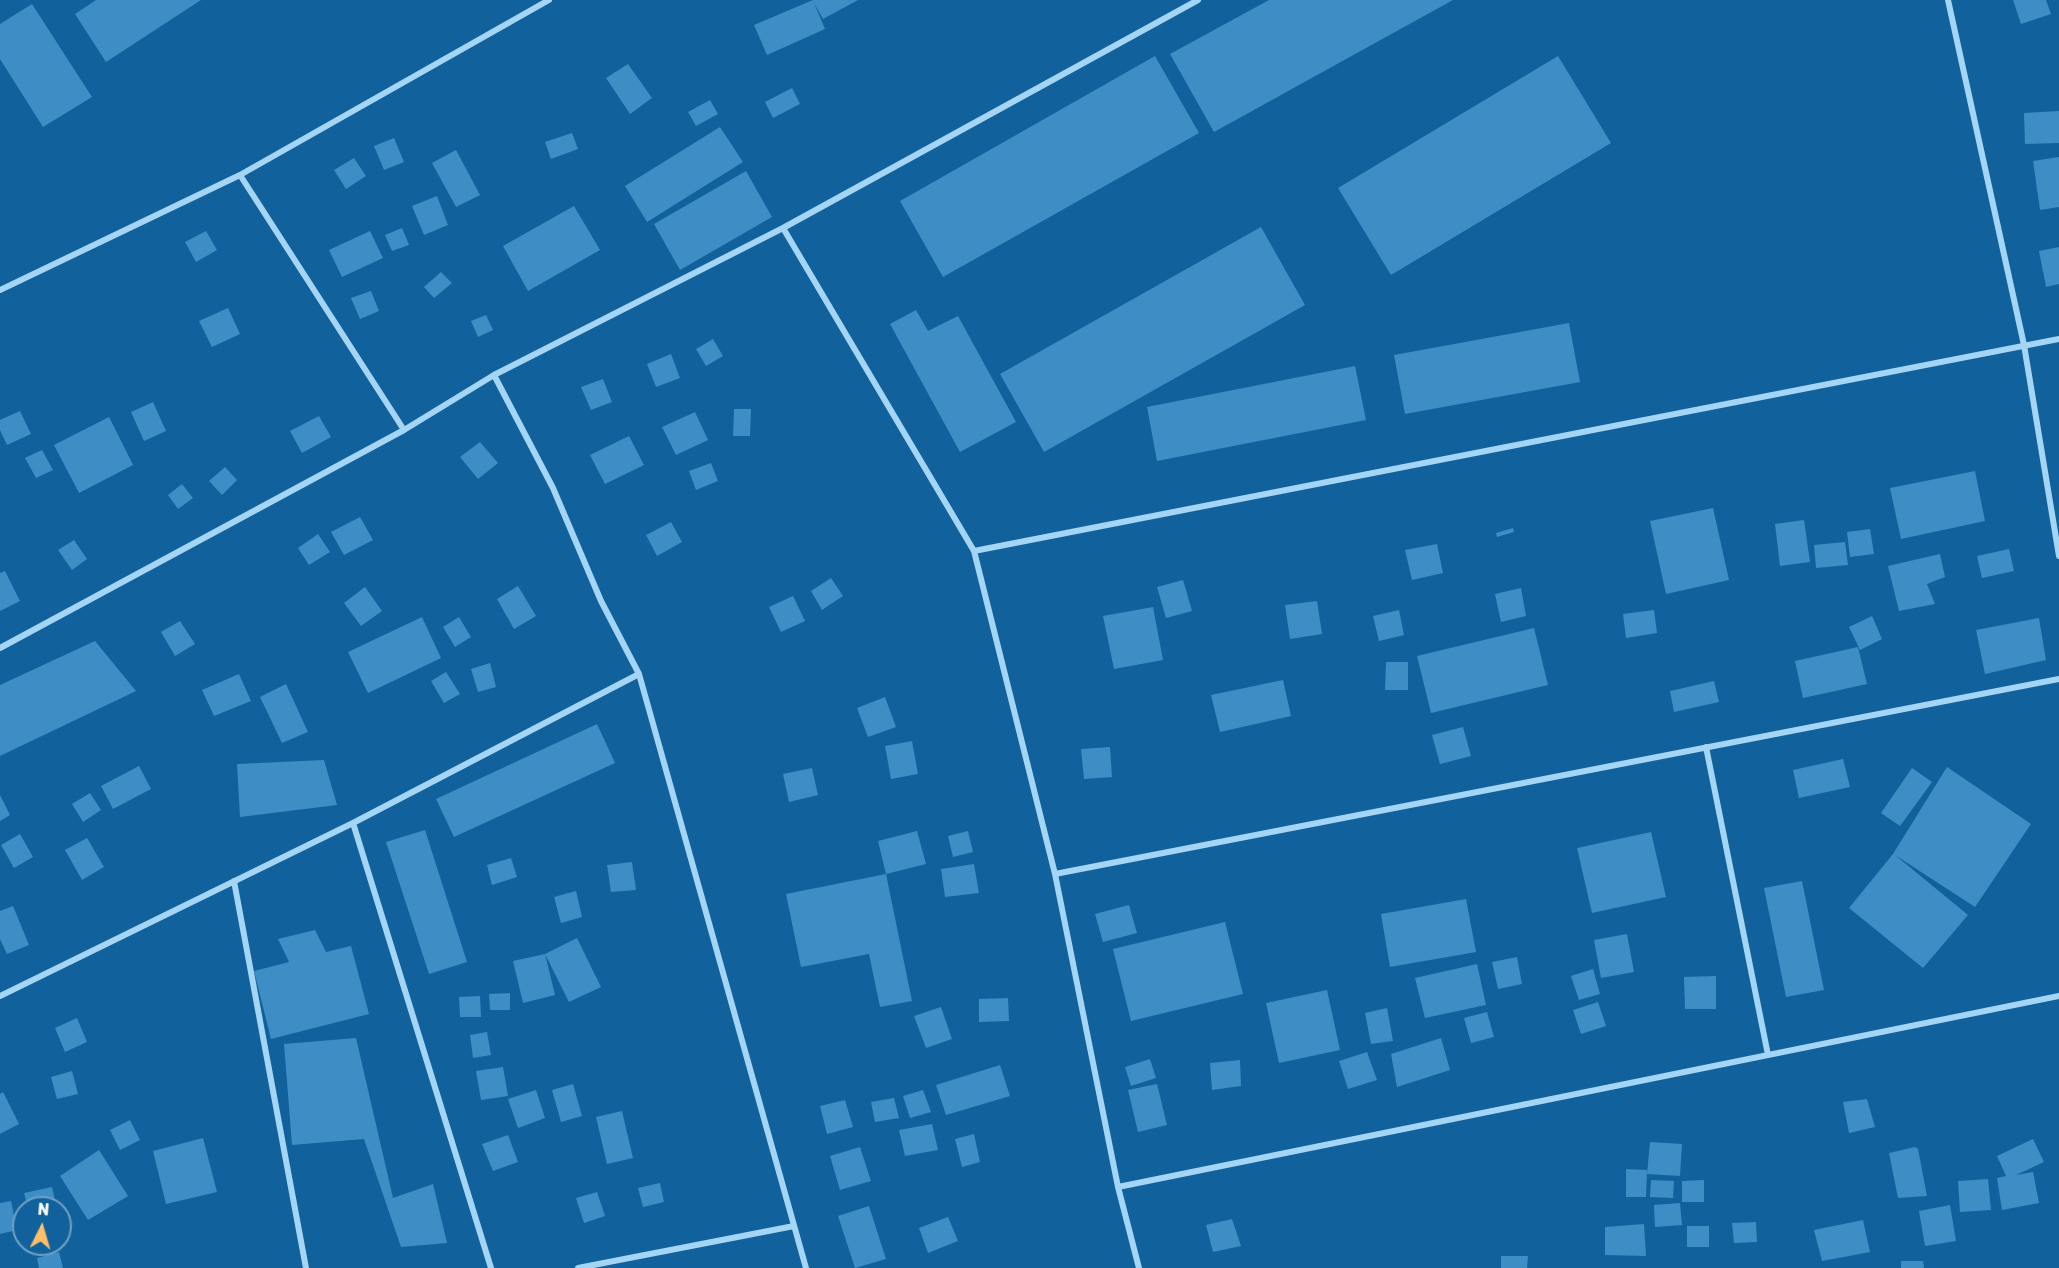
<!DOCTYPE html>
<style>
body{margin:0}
#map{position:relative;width:2059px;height:1268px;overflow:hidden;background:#11629c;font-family:Rubik,sans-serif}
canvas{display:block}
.north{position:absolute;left:12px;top:1196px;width:60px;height:60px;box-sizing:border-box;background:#11629c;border:2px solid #70a1c4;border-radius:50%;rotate:5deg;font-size:16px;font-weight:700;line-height:24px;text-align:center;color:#fff}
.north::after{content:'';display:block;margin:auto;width:21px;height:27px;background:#ffbe69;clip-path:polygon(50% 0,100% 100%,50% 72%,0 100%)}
</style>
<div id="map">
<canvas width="2059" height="1268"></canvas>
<div class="north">N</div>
</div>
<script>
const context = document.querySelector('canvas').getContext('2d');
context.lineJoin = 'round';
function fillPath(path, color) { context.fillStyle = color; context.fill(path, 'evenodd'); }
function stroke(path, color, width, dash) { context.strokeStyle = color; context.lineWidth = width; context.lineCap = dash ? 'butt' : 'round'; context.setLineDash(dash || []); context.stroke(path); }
const building = new Path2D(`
 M96,0H201L106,62L75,14Z
 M813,0H858L823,19L814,3L825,29L767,55L754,25Z
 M1269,0H1453L1214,132L1170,54Z
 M2013,0H2046L2051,14L2021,24Z
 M32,4L92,97L43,127L0,59V24Z
 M1155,56L1199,133L943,277L900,201Z
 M1558,56L1611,143L1391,275L1338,188Z
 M628,64L652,98L630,114L606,78Z
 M792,88L800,104L773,118L765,102Z
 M710,100L718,114L696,126L688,112Z
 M2059,111V143L2025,144L2024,113Z
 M720,127L743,162L647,222L625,186Z
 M572,133L578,149L551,159L545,142Z
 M394,138L404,162L384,170L374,146Z
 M456,150L480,195L456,207L432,163Z
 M2059,157V207L2040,210L2033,161Z
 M354,158L366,176L346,189L334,170Z
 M746,171L772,217L680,270L654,224Z
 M437,196L448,225L424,235L412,206Z
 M574,206L600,250L528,291L503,246Z
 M1261,227L1305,305L1044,452L1000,374Z
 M402,228L409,245L392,251L385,235Z
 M206,231L217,250L196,262L185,242Z
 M370,231L383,258L342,277L329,250Z
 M2059,247V284L2046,287L2039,251Z
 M441,272L452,283L434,298L424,287Z
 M371,291L379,311L360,319L351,298Z
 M228,308L240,334L212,347L199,321Z
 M916,310L928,331L958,316L1016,422L960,452L890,324Z
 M486,315L493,330L478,337L471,321Z
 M1569,323L1580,382L1405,414L1394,355Z
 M713,339L723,356L706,366L696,349Z
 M671,354L680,378L656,387L647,364Z
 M1355,366L1366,420L1157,461L1147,407Z
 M603,379L612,402L591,410L581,387Z
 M153,402L166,431L144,441L131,412Z
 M734,409H751L750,436H733Z
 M20,411L31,434L7,445L0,430V420Z
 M695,412L708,440L676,455L662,427Z
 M319,416L331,437L302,453L290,431Z
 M109,417L133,465L79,493L54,445Z
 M629,436L644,465L605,484L590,455Z
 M480,442L498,463L478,479L460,457Z
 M42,450L53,470L36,478L25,458Z
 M711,463L718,481L696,490L689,471Z
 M225,467L237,480L222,495L209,481Z
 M1975,471L1985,521L1901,539L1890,488Z
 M182,484L193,498L178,509L168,495Z
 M1713,508L1729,580L1666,594L1650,521Z
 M360,517L373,540L344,555L331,532Z
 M1804,520L1810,562L1780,566L1775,524Z
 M671,522L682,542L657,556L646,535Z
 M1513,528L1514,532L1497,537L1496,533Z
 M1870,529L1874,554L1850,557L1847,532Z
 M318,534L330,552L309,565L298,548Z
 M74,540L87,559L72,570L58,550Z
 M1845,542L1848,565L1816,568L1814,545Z
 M1437,544L1443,573L1412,580L1405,550Z
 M2009,549L2014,571L1982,578L1977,556Z
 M1940,554L1945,577L1927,584L1935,604L1899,611L1888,566Z
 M5,571L20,601L0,611V573Z
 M831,578L843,596L822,610L811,591Z
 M1183,580L1192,611L1166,618L1157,587Z
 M518,586L536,616L514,629L497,599Z
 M365,587L382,611L361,626L344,603Z
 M1521,588L1526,616L1501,622L1495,594Z
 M793,596L805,621L781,632L769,607Z
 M1317,601L1322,634L1290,639L1285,605Z
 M1153,607L1163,660L1114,669L1103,616Z
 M1399,610L1404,635L1379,641L1373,616Z
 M1654,610L1657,633L1626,638L1623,614Z
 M1872,616L1882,639L1860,650L1849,627Z
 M422,617L441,658L368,693L348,652Z
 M459,617L471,637L455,647L443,627Z
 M2039,618L2046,660L1985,674L1976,630Z
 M180,621L195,644L175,656L161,632Z
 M1534,628L1548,685L1431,713L1417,656Z
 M95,641L136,691L0,756V685Z
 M1858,647L1867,684L1803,698L1795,661Z
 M1386,662H1408V690H1385Z
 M490,663L496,687L478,692L471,669Z
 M446,672L460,694L444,703L431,681Z
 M239,674L251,701L214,716L202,690Z
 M1283,680L1291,716L1220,732L1211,695Z
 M1714,681L1719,702L1674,712L1670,691Z
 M286,684L308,732L282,743L260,697Z
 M885,697L896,727L868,737L857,708Z
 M597,724L615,763L454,837L436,799Z
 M1463,727L1471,756L1440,764L1432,735Z
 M912,741L918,774L891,779L885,746Z
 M1110,747L1112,777L1084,779L1081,749Z
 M1843,759L1850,787L1799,798L1793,770Z
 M324,760L337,805L240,817L237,764Z
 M139,766L151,789L113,809L101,786Z
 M1947,767L2031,824L1975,907L1895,855L1968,915L1923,968L1849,908L1893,854Z
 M812,768L818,795L789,802L783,774Z
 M1912,768L1932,782L1900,826L1881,813Z
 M90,793L101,810L83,822L72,804Z
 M0,795L10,815L0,821Z
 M425,830L467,962L429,974L386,842Z
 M917,831L926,864L886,874L878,841Z
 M968,831L973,852L953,857L948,836Z
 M1651,832L1666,897L1592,913L1577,848Z
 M20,834L33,857L14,868L1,845Z
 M87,838L104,867L82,880L65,850Z
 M511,858L517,877L492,885L487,865Z
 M632,862L636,890L611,892L607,865Z
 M974,864L979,893L945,897L941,869Z
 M886,874L912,1001L880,1007L869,954L801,967L786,894Z
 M1802,881L1824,990L1786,997L1764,888Z
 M576,891L582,917L561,923L554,897Z
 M1466,899L1476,952L1390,967L1381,914Z
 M1129,905L1137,933L1103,942L1095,914Z
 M13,906L29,945L7,954L0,939V911Z
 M1225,922L1243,994L1131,1021L1113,949Z
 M315,930L326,952L351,946L369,1014L271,1039L254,971L289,962L278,939Z
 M1627,934L1634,972L1601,978L1594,940Z
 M577,938L601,987L569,1002L545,954Z
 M545,954L555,995L523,1003L513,961Z
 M1517,957L1522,984L1498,989L1492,962Z
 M1477,964L1486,1005L1425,1018L1415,978Z
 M1593,969L1600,994L1579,1000L1571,976Z
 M1716,976V1009H1685L1684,977Z
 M1327,990L1340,1050L1279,1063L1266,1003Z
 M510,993V1010H490L489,994Z
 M480,996L481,1017H460L459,997Z
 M1008,998L1009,1021L979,1022V999Z
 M1598,1002L1606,1026L1581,1034L1573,1010Z
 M941,1007L952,1039L926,1048L914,1016Z
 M1387,1008L1393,1041L1371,1044L1365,1013Z
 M1487,1012L1494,1037L1471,1043L1464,1018Z
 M77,1018L87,1042L65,1052L55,1028Z
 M487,1032L491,1055L473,1058L470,1035Z
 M356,1038L393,1198L433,1184L447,1243L401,1247L364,1139L292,1145L284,1044Z
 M1441,1038L1450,1070L1397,1087L1391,1054Z
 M1367,1052L1377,1080L1348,1089L1339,1061Z
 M1150,1059L1156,1078L1131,1086L1125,1067Z
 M1240,1060L1241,1086L1212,1090L1210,1063Z
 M1000,1065L1010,1096L946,1115L936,1085Z
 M503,1067L508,1096L481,1100L476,1071Z
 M72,1071L78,1094L57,1099L51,1077Z
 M573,1084L582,1116L561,1122L552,1090Z
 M1157,1084L1167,1125L1138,1132L1128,1090Z
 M536,1090L545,1118L518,1128L508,1099Z
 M923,1090L931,1112L910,1118L903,1096Z
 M3,1092L19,1124L0,1134V1094Z
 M894,1098L899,1118L875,1122L871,1102Z
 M1867,1099L1875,1127L1849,1133L1843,1102Z
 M845,1100L853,1127L827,1134L820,1106Z
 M622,1111L633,1158L607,1164L596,1117Z
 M130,1120L140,1140L120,1150L110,1130Z
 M932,1124L938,1150L905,1156L899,1130Z
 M974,1134L980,1162L962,1167L955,1139Z
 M508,1135L518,1162L493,1171L482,1144Z
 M203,1138L217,1192L166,1204L153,1151Z
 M2033,1139L2044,1162L2016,1175L2033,1172L2039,1203L2002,1210L1997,1178L2006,1176L1997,1156Z
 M1650,1142L1682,1144L1680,1176L1647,1174Z
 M860,1147L871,1181L840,1190L830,1156Z
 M1915,1147L1918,1149L1927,1196L1898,1198L1889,1153Z
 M99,1150L128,1196L88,1220L60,1176Z
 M1626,1169L1647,1170L1646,1197H1626Z
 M1988,1179L1991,1210L1960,1212L1958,1181Z
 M1651,1180L1674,1181L1673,1198L1650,1197Z
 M1704,1180V1202H1682V1181Z
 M660,1183L664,1202L643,1207L638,1188Z
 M52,1187L57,1208H28L24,1193Z
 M597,1192L605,1216L584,1223L576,1198Z
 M11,1201L17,1230L0,1234V1203Z
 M1680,1203L1682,1225L1655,1227L1654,1205Z
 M1950,1205L1956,1241L1925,1246L1919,1211Z
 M869,1206L886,1259L855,1268L838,1216Z
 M948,1217L958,1241L928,1253L919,1228Z
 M1232,1219L1241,1246L1213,1252L1206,1225Z
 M1863,1220L1870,1252L1822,1261L1814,1230Z
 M1756,1222L1757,1242L1734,1243L1732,1223Z
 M1644,1224L1646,1256L1605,1255V1227Z
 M1687,1226H1709V1247H1687Z
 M59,1252L63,1268H39L37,1258Z
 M1501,1256H1528L1527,1268H1501Z
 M1901,1261H1923L1924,1268H1901Z`);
const minor = new Path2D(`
 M1948,0L2024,345L2059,556
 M240,175L404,430
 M783,228L974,551L1055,874L1118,1187L1139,1268
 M0,290L240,175L549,0
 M494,375L553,488L601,601L639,674L806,1268
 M974,551L2059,339
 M0,648L404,430L494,375L783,228L1198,0
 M1706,747L1768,1055
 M353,823L491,1268
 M1055,874L2059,679
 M234,881L306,1268
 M0,996L353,823L639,674
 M1118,1187L2059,996
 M578,1268L794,1226`);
fillPath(building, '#3e8dc5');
stroke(minor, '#a5d5f5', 6);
</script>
